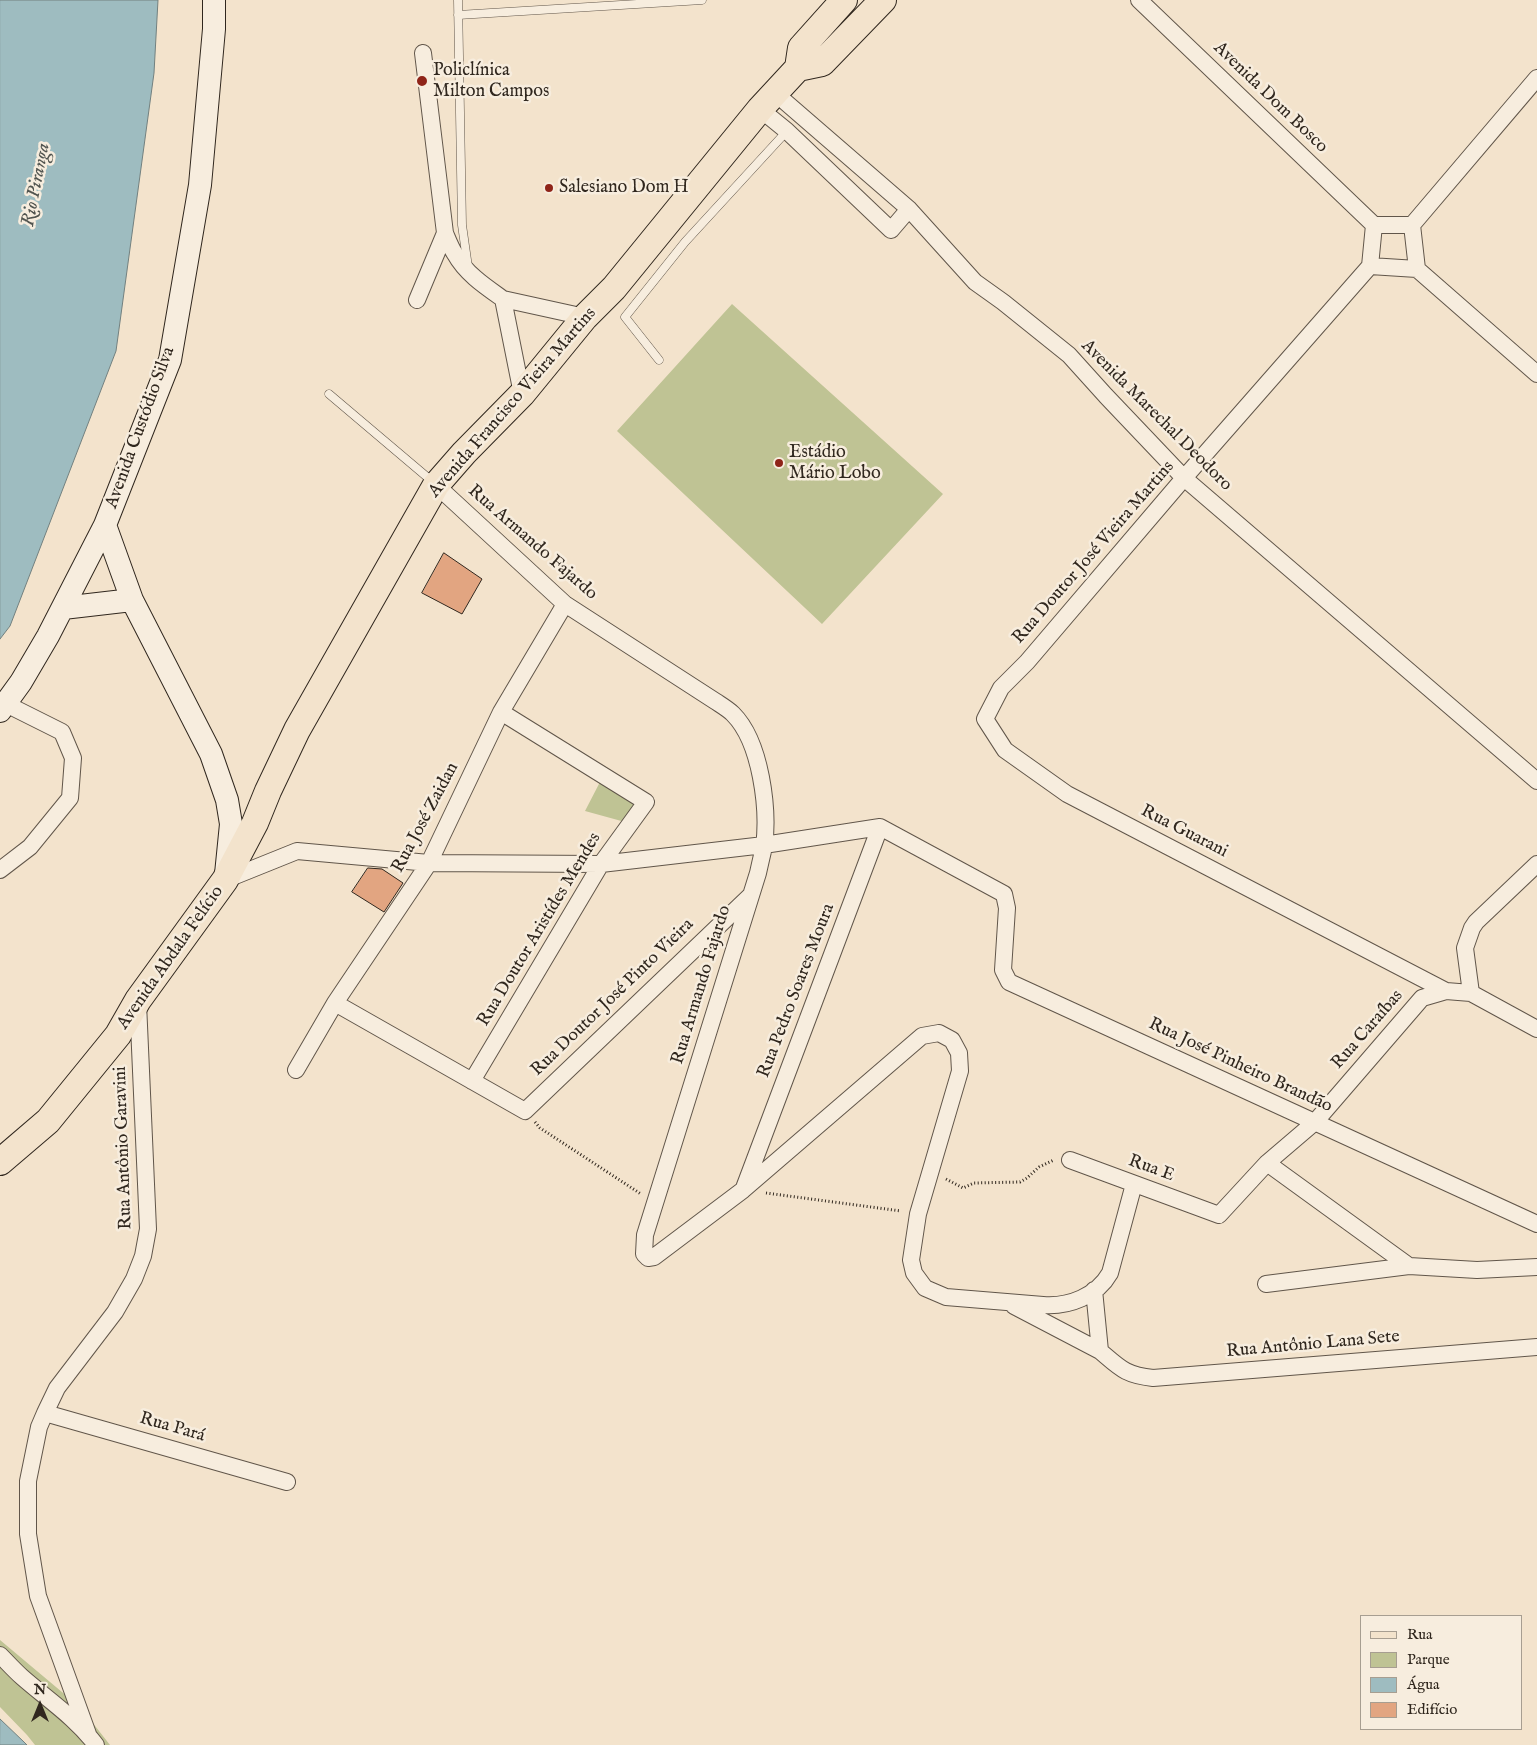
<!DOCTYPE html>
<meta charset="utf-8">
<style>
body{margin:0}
#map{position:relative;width:1537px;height:1745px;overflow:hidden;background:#f3e3cc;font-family:"IM FELL English",serif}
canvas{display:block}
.legend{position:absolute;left:1360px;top:1615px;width:162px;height:115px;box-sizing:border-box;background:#f7edde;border:1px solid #a79e91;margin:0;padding:6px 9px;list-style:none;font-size:15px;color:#30271e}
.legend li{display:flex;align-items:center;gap:10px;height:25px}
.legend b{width:25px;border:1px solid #a79e91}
.north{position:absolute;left:15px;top:1680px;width:50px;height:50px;-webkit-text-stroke:4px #f7edde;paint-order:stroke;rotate:0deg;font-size:14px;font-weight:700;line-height:20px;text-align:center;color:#30271e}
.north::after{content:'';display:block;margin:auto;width:18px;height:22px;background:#30271e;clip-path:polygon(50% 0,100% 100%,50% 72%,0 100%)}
</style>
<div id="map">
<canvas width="1537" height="1745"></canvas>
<ul class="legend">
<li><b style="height:6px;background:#f3e3cc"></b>Rua</li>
<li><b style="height:14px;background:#bfc394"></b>Parque</li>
<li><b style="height:14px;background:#9ebcc0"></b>Água</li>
<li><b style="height:14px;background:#e2a581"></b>Edifício</li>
</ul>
<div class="north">N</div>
</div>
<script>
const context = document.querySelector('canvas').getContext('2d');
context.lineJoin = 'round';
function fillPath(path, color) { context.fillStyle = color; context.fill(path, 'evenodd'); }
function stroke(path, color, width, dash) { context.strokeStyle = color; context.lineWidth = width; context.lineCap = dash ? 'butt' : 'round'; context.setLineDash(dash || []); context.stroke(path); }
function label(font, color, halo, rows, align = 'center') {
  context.font = font + ' "IM FELL English",serif'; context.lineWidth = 5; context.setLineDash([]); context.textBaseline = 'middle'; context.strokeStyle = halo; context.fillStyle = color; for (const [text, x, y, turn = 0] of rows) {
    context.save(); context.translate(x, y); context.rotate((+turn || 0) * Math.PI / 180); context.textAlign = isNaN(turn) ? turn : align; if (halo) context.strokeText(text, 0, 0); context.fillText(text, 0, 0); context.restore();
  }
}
const green = new Path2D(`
 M732,304L943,494L822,624L617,431Z
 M600,782L638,801L625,822L585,811Z
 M0,1640L81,1708L110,1745H35L27,1735L0,1707Z`);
const water = new Path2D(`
 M0,0H158L154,73L116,351L10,626L0,639Z
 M0,1719L24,1742L27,1745H0Z`);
const building = new Path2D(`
 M444,553L482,579L462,614L422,593Z
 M368,868L382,869L403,883L384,912L352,892Z`);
const path = new Path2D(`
 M535,1122L540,1128L641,1194
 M946,1179L963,1188L974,1183L1020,1182L1027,1178L1039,1167L1054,1160
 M766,1193L901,1211`);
const lane = new Path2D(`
 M458,0L462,225L468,267
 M458,15L702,0
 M659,360L625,317L685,242L787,131
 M329,394L433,482`);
const street = new Path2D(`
 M1139,0L1374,225
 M423,53L445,233C448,240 451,248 455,254C466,274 486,287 503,299
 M775,93L909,209L975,282L1003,302L1069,355L1106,396L1184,478L1537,781
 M760,109L787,131L891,230L909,209
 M1374,225H1412L1417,269L1370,266Z
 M1412,225L1537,78
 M1370,266L1184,478L1027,662L1001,688L985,719L1005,750L1067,794L1446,991
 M1417,269L1537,374
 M417,300L445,233
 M522,394L503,299L585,317
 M436,485L565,604L715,701C721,705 728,709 733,714C761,742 769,809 764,847C762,855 760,864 758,873L645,1235L644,1254L648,1258L654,1257L743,1190L922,1036L939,1033L952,1040L959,1053L960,1071L918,1214L911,1260L914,1273L925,1288L946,1297L1043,1305C1069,1307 1097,1296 1110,1273L1134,1184
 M880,827L1004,894L1007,908L1003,970L1009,982L1537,1224
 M0,870L30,847L70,798L73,758L62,732L6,704
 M225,880L297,851L429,863L601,864L764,845L880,827L744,1188
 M1471,993L1537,1029
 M335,1003L525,1111L751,895
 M296,1070L335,1003L429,863L501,712L565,604
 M472,1081L601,864L646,802L501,712
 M1070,1160L1219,1215L1267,1163L1315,1122L1422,998L1446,991L1471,993L1465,948L1472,928L1476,922L1537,864
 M1267,1163L1409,1266
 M1266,1284L1409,1266L1477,1270L1537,1267
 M1014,1306L1100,1351L1094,1290
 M1100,1351C1120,1368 1125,1375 1153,1378L1537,1347
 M45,1413L287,1482
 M0,1655C7,1662 14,1670 22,1677C47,1699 76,1718 96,1745
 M88,1734L38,1596L28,1534V1481L39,1427L45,1413L57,1388L115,1312L134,1279L143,1256L148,1229L138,1003`);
const secondary = new Path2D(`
 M105,525L132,600L211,754L227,800L231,824L226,874
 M63,608L132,600
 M0,711L21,682L48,636L105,525L170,360L200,185L214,29V0`);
const primary = new Path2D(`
 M798,68L822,63L883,0
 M0,1162L48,1121L118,1035L138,1000L225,880L255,823L268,791L297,730L436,485L464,453L522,394L585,317L614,288L760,109L798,68L801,48L844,0`);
const markers = [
 [422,81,6,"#8f2418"],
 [549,188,5,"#8f2418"],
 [779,463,5,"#8f2418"]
];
const poiNames = [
 ["Policlínica",433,71],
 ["Milton Campos",433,92],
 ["Salesiano Dom H",559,188],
 ["Estádio",789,453],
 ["Mário Lobo",789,474]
];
const streetNames = [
 ["Avenida Dom Bosco",1270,98,44],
 ["Avenida Francisco Vieira Martins",513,403,-49],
 ["Avenida Marechal Deodoro",1156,416,45],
 ["Avenida Custódio Silva",141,428,-70],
 ["Rua Armando Fajardo",532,543,41],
 ["Rua Doutor José Vieira Martins",1094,553,-49],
 ["Rua José Zaidan",426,818,-62],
 ["Rua Guarani",1184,832,27],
 ["Rua Doutor Aristídes Mendes",540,930,-59],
 ["Avenida Abdala Felício",171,958,-55],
 ["Rua Armando Fajardo",702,985,-73],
 ["Rua Pedro Soares Moura",797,991,-69],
 ["Rua Doutor José Pinto Vieira",613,998,-44],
 ["Rua Caraíbas",1368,1030,-49],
 ["Rua José Pinheiro Brandão",1240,1066,25],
 ["Rua Antônio Garavini",124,1148,-92],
 ["Rua E",1151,1169,20],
 ["Rua Antônio Lana Sete",1313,1345,-5],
 ["Rua Pará",172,1428,16]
];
const waterNames = [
 ["Rio Piranga",37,185,-79]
];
fillPath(green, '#bfc394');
fillPath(water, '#9ebcc0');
stroke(water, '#72807f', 1);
fillPath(building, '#e2a581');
stroke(building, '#30271e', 1);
stroke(lane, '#61564a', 9);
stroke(street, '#61564a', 18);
stroke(secondary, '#30271e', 24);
stroke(primary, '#30271e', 28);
stroke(path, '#30271e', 3, [1, 2.5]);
stroke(lane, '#f7edde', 8);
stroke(street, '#f7edde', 16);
stroke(secondary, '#f7edde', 22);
stroke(primary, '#f3e3cc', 26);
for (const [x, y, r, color] of markers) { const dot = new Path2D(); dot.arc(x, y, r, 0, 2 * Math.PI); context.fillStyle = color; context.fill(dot); stroke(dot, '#f7edde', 2); }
label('18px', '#30271e', '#f7edde', poiNames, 'left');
label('18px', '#30271e', '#f7edde', streetNames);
label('italic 19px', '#51544f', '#f7edde', waterNames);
</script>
